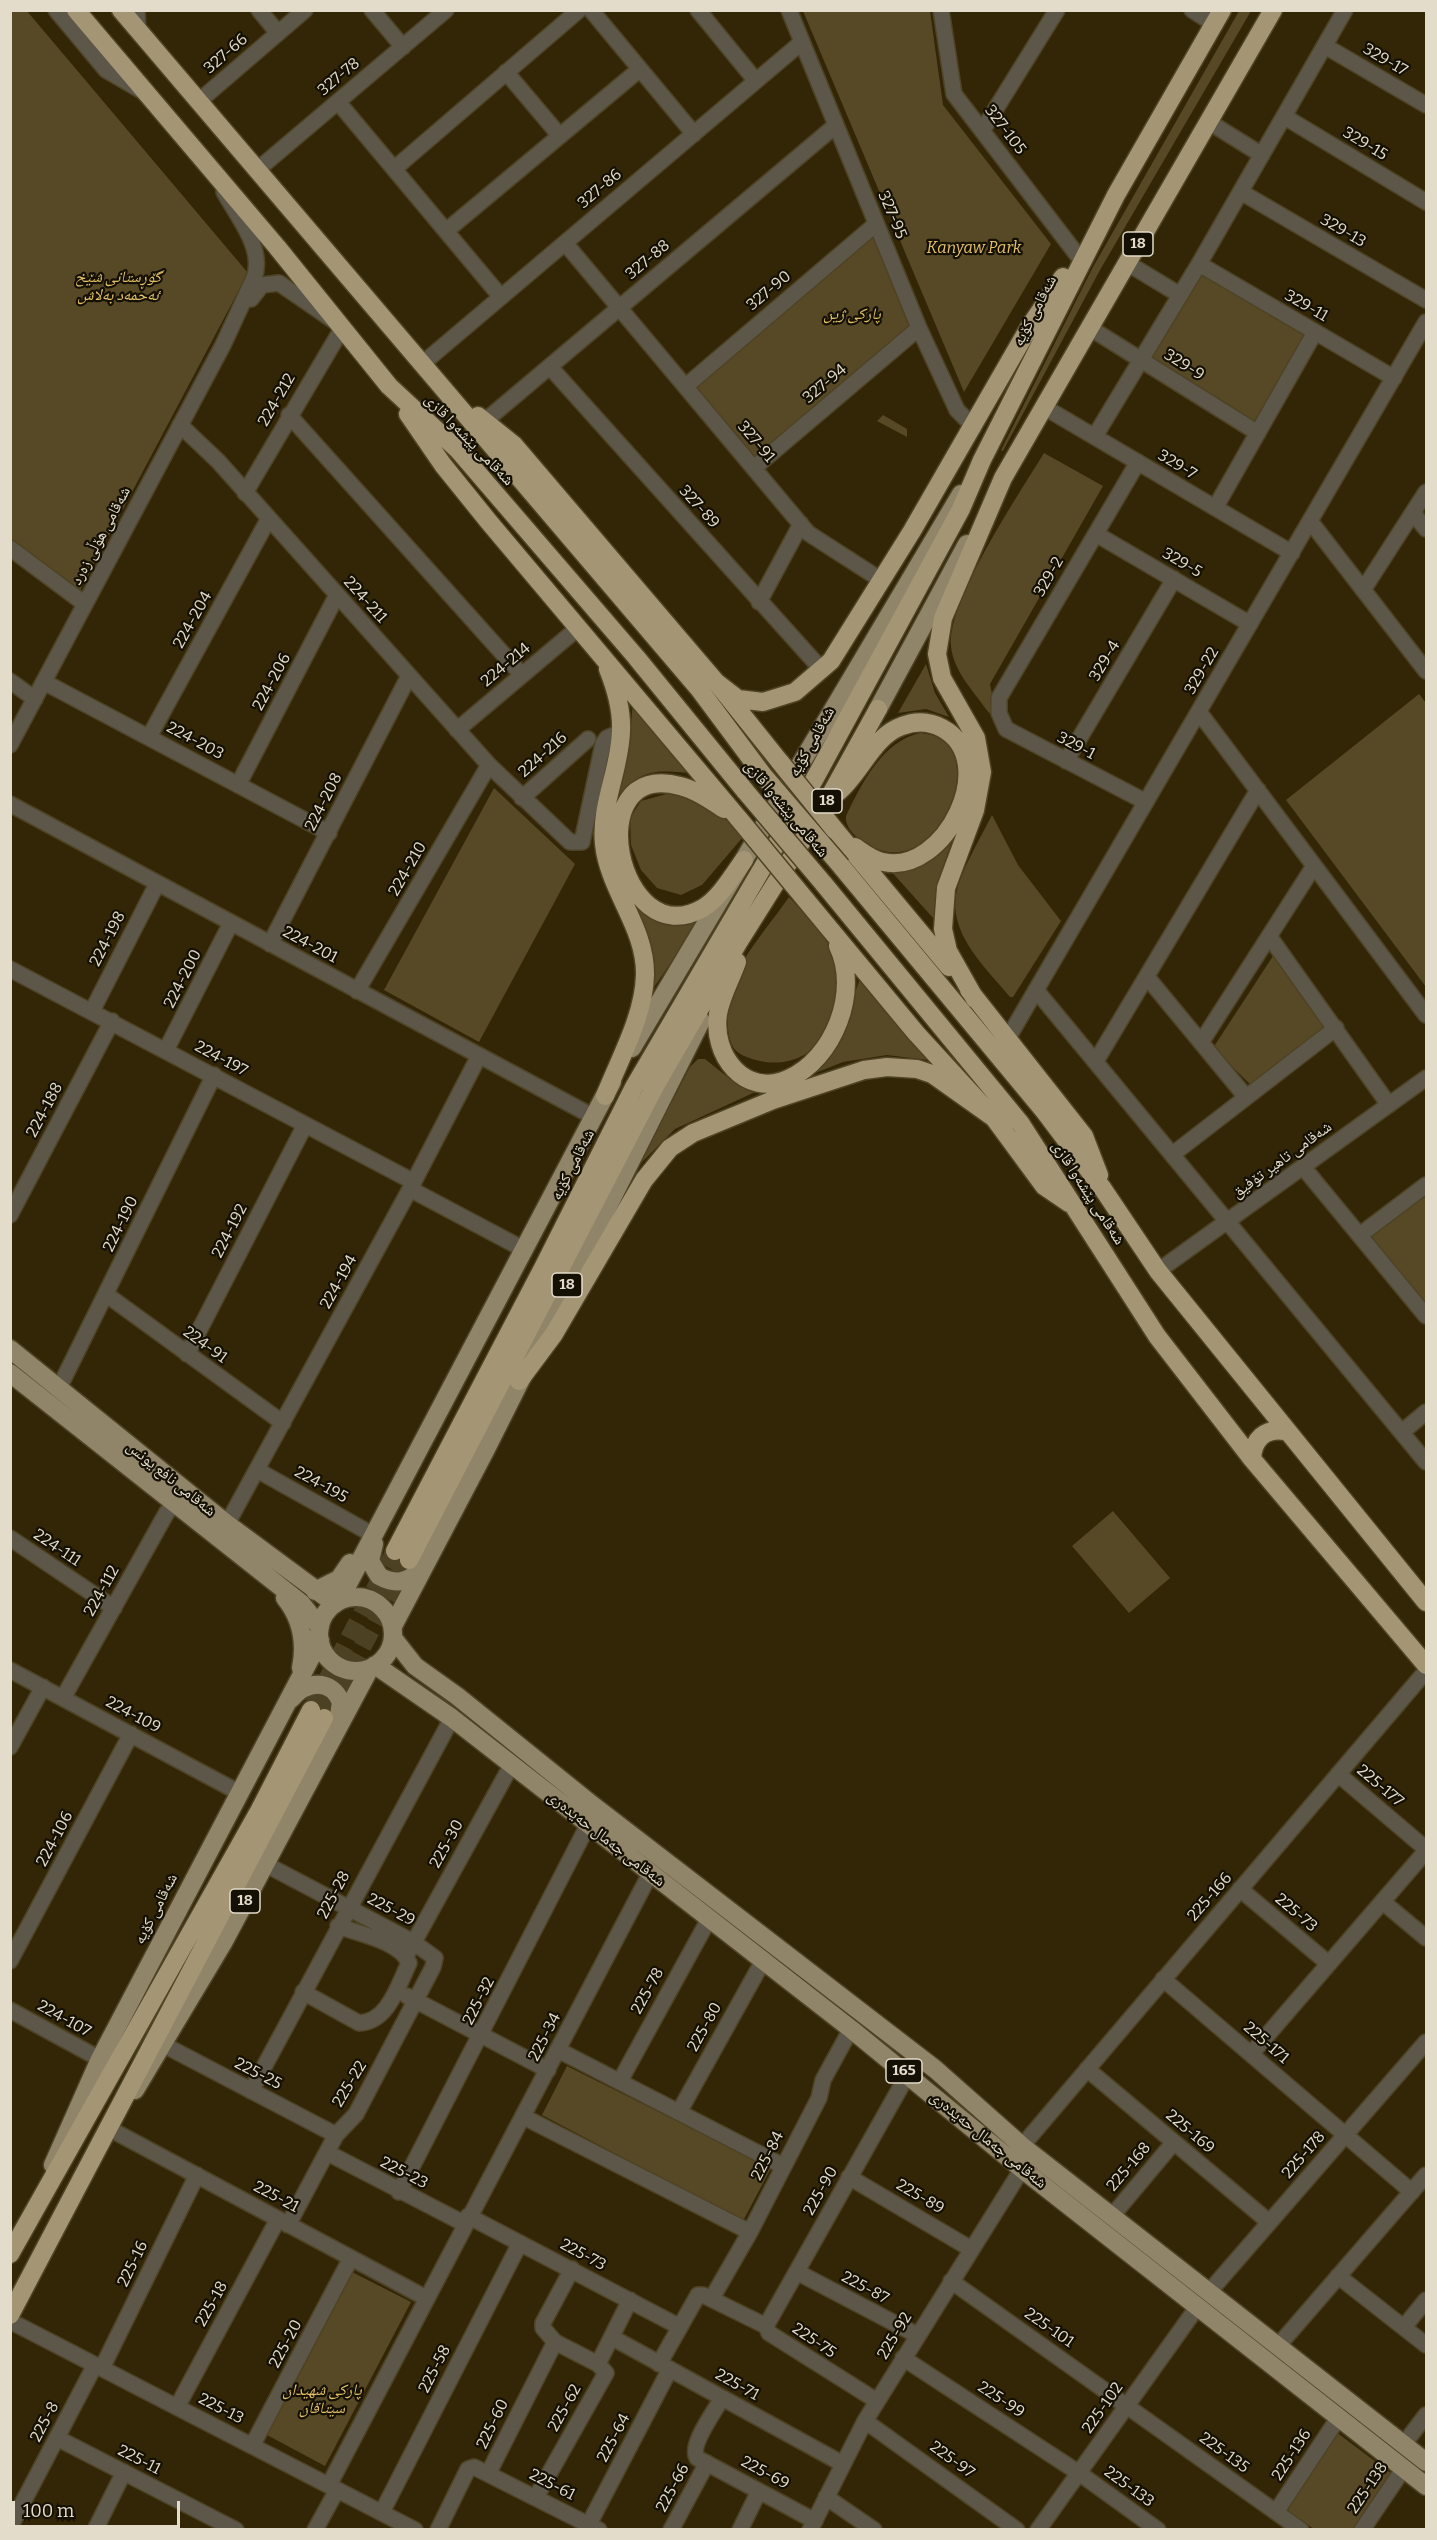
<!DOCTYPE html>
<meta charset="utf-8">
<style>
body{margin:0}
#map{position:relative;width:1437px;height:2540px;overflow:hidden;background:#322606;font-family:Bitter,serif}
canvas{display:block}
.frame{position:absolute;inset:0;border:12px solid #e3dcca;pointer-events:none}
.scale{position:absolute;left:12px;top:2501px;width:168px;height:27px;box-sizing:border-box;border:3px solid #e3dcca;border-top:0;padding-left:8px;font-size:18px;line-height:21px;white-space:nowrap;color:#e3dcca;-webkit-text-stroke:4px #151004;paint-order:stroke}
</style>
<div id="map">
<canvas width="1437" height="2540"></canvas>
<div class="frame"></div>
<div class="scale">100 m</div>
</div>
<script>
const context = document.querySelector('canvas').getContext('2d');
context.lineJoin = 'round';
function fillPath(path, color) { context.fillStyle = color; context.fill(path, 'evenodd'); }
function stroke(path, color, width, dash) { context.strokeStyle = color; context.lineWidth = width; context.lineCap = dash ? 'butt' : 'round'; context.setLineDash(dash || []); context.stroke(path); }
function label(font, color, halo, rows, align = 'center') {
  context.font = font + ' Bitter,"Noto Naskh Arabic",serif'; context.lineWidth = 4.5; context.setLineDash([]); context.textBaseline = 'middle'; context.strokeStyle = halo; context.fillStyle = color; for (const [text, x, y, turn = 0] of rows) {
    context.save(); context.translate(x, y); context.rotate((+turn || 0) * Math.PI / 180); context.textAlign = isNaN(turn) ? turn : align; if (halo) context.strokeText(text, 0, 0); context.fillText(text, 0, 0); context.restore();
  }
}
const green = new Path2D(`
 M10,11H27L248,273L79,592L11,539Z
 M803,11H930L943,105L1051,244L964,392Z
 M1239,11H1251L1100,270L1003,451L1001,450L1093,267Z
 M873,231L913,328L754,463L690,387Z
 M1201,274L1306,336L1256,422L1148,357Z
 M883,415L907,429V437L877,421Z
 M1044,453L1103,486L990,684L995,710L989,713C975,693 953,671 951,646C947,601 1019,494 1044,453Z
 M926,664L935,693L949,717L926,709L898,713Z
 M1419,694L1426,703V987L1286,800Z
 M633,702L689,773C654,770 639,769 619,800L614,799L629,744Z
 M920,733C999,737 939,889 867,844C857,838 845,829 846,816C861,784 883,741 920,733Z
 M494,788L575,864L479,1042L384,990Z
 M670,793C706,802 719,810 743,837L702,885L681,895L657,888L641,870L631,845L630,818L641,801Z
 M992,815L1018,865L1061,921L1013,997H1010C986,968 946,932 957,890C962,869 982,835 992,815Z
 M954,835L938,881L934,919L889,869C921,871 934,857 954,835Z
 M789,897C805,914 825,933 834,954C837,962 836,973 837,981C843,1029 808,1074 756,1060C748,1058 737,1054 733,1047C722,1025 730,994 738,972C745,953 777,915 789,897Z
 M636,905C662,922 672,926 702,918L652,990L633,908Z
 M1275,953L1330,1029L1252,1086L1213,1048Z
 M860,979L928,1060L887,1055L843,1062L805,1077L839,1034Z
 M698,1059H705L730,1079L766,1087L675,1129L638,1166L690,1067Z
 M1426,1189V1312L1365,1235Z
 M1113,1511L1170,1578L1129,1613L1072,1546Z
 M567,2066L771,2168L743,2221L542,2115Z
 M352,2272L411,2302L325,2466L267,2435Z
 M1336,2432L1392,2474L1354,2529H1314L1286,2511Z`);
const highwayTunnel = new Path2D(`
 M311,1710L395,1551
 M324,1718L409,1560`);
const minor = new Path2D(`
 M56,10L106,70L142,91
 M137,10L138,32
 M259,10L278,33
 M372,10L403,47
 M591,10L694,134
 M698,10L756,81
 M789,10L919,328L957,410L974,427
 M941,10L954,94L1078,256
 M1192,10L1214,24
 M1325,46L1426,105
 M506,72L560,136
 M198,102L305,10
 M338,102L501,297
 M1285,117L1426,202
 M1209,122L1262,155
 M982,131L1057,10
 M394,169L579,10
 M256,171L446,10
 M1241,192L1426,300
 M446,231L640,69
 M565,243L808,533L881,580
 M1127,263L1180,295
 M1199,264L1394,378
 M1090,328L1258,433
 M422,364L802,42
 M550,367L822,670
 M686,386L876,224
 M1044,407L1292,553
 M289,415L522,675
 M485,421L835,126
 M180,425L218,461L489,765L570,842H582L603,744L607,738L621,732
 M1095,436L1199,264L1345,10
 M1138,462L999,698V713L1006,729L1146,802
 M754,468L919,328
 M245,493L343,327L279,283L262,285L251,299
 M1215,508L1315,332
 M1413,513L1426,529
 M1310,521L1426,671
 M1096,534L1250,624
 M10,548L85,604
 M1363,590L1426,492
 M759,602L801,524
 M10,681L35,699
 M44,682L329,833
 M1199,712L1426,1015
 M457,730L578,628
 M149,737L268,520
 M10,745L223,345L254,278C265,249 237,216 224,192
 M1066,761L1174,579
 M238,785L337,595
 M522,798L588,739
 M10,804L594,1117
 M1269,936L1389,1105
 M270,944L409,676
 M10,969L414,1182
 M1147,977L1246,1097
 M1036,990L1426,1462
 M357,991L489,765
 M92,1011L157,884
 M1008,1038L1426,322
 M1202,1041L1314,866
 M166,1050L231,923
 M1096,1061L1258,790
 M1173,1154L1336,1028
 M1303,1167L1426,1316
 M410,1189L525,1250
 M10,1215L112,1021
 M1360,1235L1426,1185
 M1158,1271L1426,1078
 M107,1295L283,1423
 M187,1354L305,1125
 M59,1388L214,1075
 M1402,1432L1426,1412
 M257,1470L368,1532
 M227,1524L410,1189L479,1056
 M10,1538L114,1608
 M10,1670L238,1792
 M63,1698L167,1512L176,1504
 M10,1747L43,1687
 M1338,1774L1426,1849
 M265,1864L413,1942L435,1958L433,1967L356,2114L336,2135L288,2225
 M1240,1889L1329,1964
 M1383,1902L1426,1938
 M409,1951L512,1764
 M10,1961L131,1734
 M1163,1979L1412,2192
 M303,1992L359,2023C388,2022 398,1986 409,1963C400,1941 359,1934 338,1926
 M407,1996L548,2070
 M10,2010L100,2059
 M164,2045L336,2135
 M558,2050L783,2166
 M1251,2054L1426,1851
 M1087,2069L1269,2222
 M620,2081L709,1919
 M251,2091L452,1718
 M679,2112L763,1961
 M524,2117L750,2232
 M108,2128L426,2298
 M1022,2146L1426,1671
 M328,2153L465,2224
 M849,2177L971,2249
 M399,2192L588,1825
 M468,2216L680,2327
 M1112,2216L1174,2142
 M572,2269L543,2323V2328L555,2342L598,2364
 M797,2272L917,2335
 M1338,2276L1426,2345
 M951,2281L1301,2530
 M1209,2292L1426,2042
 M712,2298L750,2232L819,2098L823,2080L851,2029
 M10,2321L415,2530
 M766,2326L908,2074
 M1404,2327L1426,2300
 M613,2338L843,2464
 M1278,2346L1426,2175
 M903,2358L1079,2473L1158,2530
 M659,2364L698,2295H703L766,2326L769,2333L877,2401
 M102,2368L197,2175
 M722,2398C715,2411 689,2445 697,2458L815,2521
 M177,2407L278,2219
 M865,2421L1017,2530
 M57,2438L236,2530
 M1404,2444L1426,2415
 M252,2446L351,2258
 M488,2474L599,2530
 M329,2485L650,1874
 M536,2497L606,2373L598,2364L630,2300
 M826,2497L874,2530
 M382,2512L520,2243
 M1276,2512L1339,2417
 M589,2524L670,2369
 M10,2527L95,2365
 M95,2530L124,2472
 M315,2530L337,2490
 M438,2530L468,2469L474,2467L488,2474L555,2342
 M671,2530L707,2463
 M740,2530L759,2491
 M810,2530L865,2421L1022,2169
 M1038,2530L1198,2306
 M1362,2530L1404,2468`);
const major = new Path2D(`
 M878,709L967,544
 M632,1048L961,494
 M10,1349L227,1524L335,1604
 M10,1373L301,1603L320,1627
 M374,1544L370,1561L379,1576C395,1585 408,1583 420,1569
 M315,1591L339,1579L350,1563
 M319 1634a37 37 0 1 1 74 0a37 37 0 1 1-74 0Z
 M285,1598C301,1618 306,1643 301,1668
 M339,1601L612,1082
 M393,1626L485,1451L701,1021
 M393,1638L415,1666L457,1696L591,1804L935,2069L1022,2146L1426,2462
 M375,1665L452,1718L851,2029L1022,2169L1426,2486
 M291,1699C306,1681 331,1678 341,1702L338,1722
 M135,2090L223,1943L370,1668
 M53,2165L100,2059L320,1640`);
const highway = new Path2D(`
 M76,10L277,247L389,386L458,450L636,657L746,792
 M121,10L699,689L763,775
 M408,414L443,465L489,522L739,819
 M478,416L514,445L716,682L780,762
 M716,682L738,699L763,702L795,692L831,661L912,531L1030,326L1063,277
 M838,792C861,773 873,736 902,726C915,721 929,721 942,728C1002,760 945,876 883,862C872,860 864,853 855,847
 M724,809C710,800 696,790 680,786C577,758 618,957 703,908C720,898 732,876 744,860
 M835,830L949,967
 M841,866L1045,1112L1103,1189L1158,1271L1426,1602
 M823,883L1021,1124L1157,1336L1252,1459L1426,1665
 M805,899L916,1033L994,1118L1044,1186L1069,1203
 M737,962C731,979 721,996 718,1014C712,1055 744,1098 788,1079C834,1059 860,991 838,946
 M969,990L1084,1136L1099,1175
 M975,999L948,951L943,929L946,888L975,810L982,772L976,738L942,678L937,654L943,618L1003,478L1273,10
 M605,1096C620,1058 644,1016 645,975C646,927 609,891 604,844C600,805 620,770 621,731C622,710 616,689 608,669
 M519,1381L554,1334L644,1180L670,1148L693,1133L773,1100L864,1070L887,1067L917,1069L932,1074L994,1118
 M1252,1459C1253,1439 1265,1428 1285,1431
 M395,1551L544,1266L634,1087L814,780L961,509L982,460L1116,195L1222,10
 M409,1560L655,1086L738,943L826,803L878,709
 M10,2254L258,1813L311,1710
 M10,2315L324,1718`);
const highwayBridge = new Path2D(`
 M780,762L835,830
 M763,775L841,866
 M746,792L823,883
 M739,819L805,899`);
const shields = [
 [1138,244,30],
 [827,801,30],
 [567,1285,30],
 [245,1901,30],
 [904,2071,36]
];
const shieldNames = [
 ["18",1138,244],
 ["18",827,801],
 ["18",567,1285],
 ["18",245,1901],
 ["165",904,2071]
];
const streetNames = [
 ["327-66",226,54,-41],
 ["329-17",1385,60,30],
 ["327-78",339,77,-40],
 ["327-105",1005,130,53],
 ["329-15",1365,144,31],
 ["327-86",600,189,-40],
 ["327-95",892,215,67],
 ["329-13",1343,231,30],
 ["327-88",648,260,-40],
 ["327-90",769,291,-40],
 ["329-11",1306,306,30],
 ["شەقامی کۆیە",1035,311,-63],
 ["329-9",1184,365,32],
 ["327-94",825,384,-40],
 ["224-212",277,400,-60],
 ["شەقامی پێشەوا قازی",469,440,46],
 ["327-91",756,442,50],
 ["329-7",1177,465,31],
 ["327-89",699,507,48],
 ["شەقامی هۆڵی زەرد",101,536,-62],
 ["329-5",1182,563,30],
 ["329-2",1049,577,-60],
 ["224-211",365,600,48],
 ["224-204",193,620,-61],
 ["329-4",1105,661,-59],
 ["224-214",506,665,-40],
 ["329-22",1202,671,-60],
 ["224-206",272,682,-62],
 ["224-203",195,741,28],
 ["شەقامی کۆیە",812,742,-61],
 ["329-1",1076,746,28],
 ["224-216",543,755,-42],
 ["224-208",324,802,-63],
 ["شەقامی پێشەوا قازی",786,809,50],
 ["224-210",408,869,-60],
 ["224-198",108,939,-63],
 ["224-201",310,945,28],
 ["224-200",183,979,-63],
 ["224-197",221,1059,28],
 ["224-188",45,1110,-62],
 ["شەقامی تاهیر تۆفیق",1282,1160,-36],
 ["شەقامی کۆیە",573,1165,-63],
 ["شەقامی پێشەوا قازی",1088,1193,57],
 ["224-190",121,1224,-64],
 ["224-192",230,1231,-63],
 ["224-194",339,1282,-61],
 ["224-91",205,1345,36],
 ["شەقامی نافع یونس",171,1479,39],
 ["224-195",321,1485,29],
 ["224-111",57,1548,34],
 ["224-112",102,1591,-61],
 ["224-109",133,1715,28],
 ["225-177",1380,1786,40],
 ["224-106",55,1839,-62],
 ["شەقامی جەمال حەیدەری",606,1839,38],
 ["225-30",447,1844,-61],
 ["225-28",334,1895,-62],
 ["225-166",1210,1897,-49],
 ["شەقامی کۆیە",156,1909,-63],
 ["225-29",391,1910,28],
 ["225-73",1296,1913,40],
 ["225-78",648,1991,-61],
 ["225-32",479,2001,-63],
 ["224-107",64,2019,29],
 ["225-80",705,2027,-61],
 ["225-34",545,2037,-63],
 ["225-171",1266,2043,41],
 ["225-25",258,2074,27],
 ["225-22",350,2084,-59],
 ["225-169",1190,2132,40],
 ["شەقامی جەمال حەیدەری",988,2140,39],
 ["225-178",1304,2155,-49],
 ["225-84",768,2156,-63],
 ["225-168",1129,2167,-50],
 ["225-23",404,2173,27],
 ["225-90",821,2191,-61],
 ["225-21",276,2197,28],
 ["225-89",920,2197,30],
 ["225-73",583,2255,28],
 ["225-16",133,2264,-64],
 ["225-87",865,2288,28],
 ["225-18",212,2304,-61],
 ["225-101",1049,2328,35],
 ["225-92",895,2336,-59],
 ["225-75",814,2341,34],
 ["225-20",286,2344,-62],
 ["225-58",435,2369,-63],
 ["225-71",737,2385,29],
 ["225-99",1001,2400,33],
 ["225-62",565,2408,-61],
 ["225-102",1103,2408,-55],
 ["225-13",221,2409,27],
 ["225-8",45,2422,-62],
 ["225-60",493,2424,-64],
 ["225-64",614,2438,-62],
 ["225-135",1224,2453,36],
 ["225-136",1292,2455,-57],
 ["225-11",139,2460,27],
 ["225-97",952,2460,36],
 ["225-69",765,2473,28],
 ["225-61",552,2485,27],
 ["225-133",1129,2487,36],
 ["225-66",673,2488,-62],
 ["225-138",1368,2488,-56]
];
const parkNames = [
 ["Kanyaw Park",974,249],
 ["گۆڕستانی شێخ",118,278],
 ["ئەحمەد بەلاش",118,296],
 ["پارکی ژین",852,315],
 ["پارکی شهیدان",322,2391],
 ["سیتاقان",322,2409]
];
fillPath(green, '#574925');
stroke(highwayTunnel, '#4d4123', 18, [18, 9]);
stroke(minor, '#4e4325', 18);
stroke(major, '#4e4325', 21);
stroke(highway, '#4e4325', 21);
stroke(minor, '#5c5749', 15);
stroke(major, '#908469', 18);
stroke(highway, '#a49675', 18);
stroke(highwayBridge, '#4e4325', 21, []);
stroke(highwayBridge, '#a49675', 18);
for (const [x, y, w] of shields) { const box = new Path2D(); box.roundRect(x - w / 2, y - 12, w, 24, 4.5); context.fillStyle = '#151004'; context.fill(box); stroke(box, '#e3dcca', 1.5); }
label('bold 15px', '#e3dcca', null, shieldNames);
label('16px', '#e3dcca', '#151004', streetNames);
label('italic 16px', '#e5c268', '#151004', parkNames);
</script>
